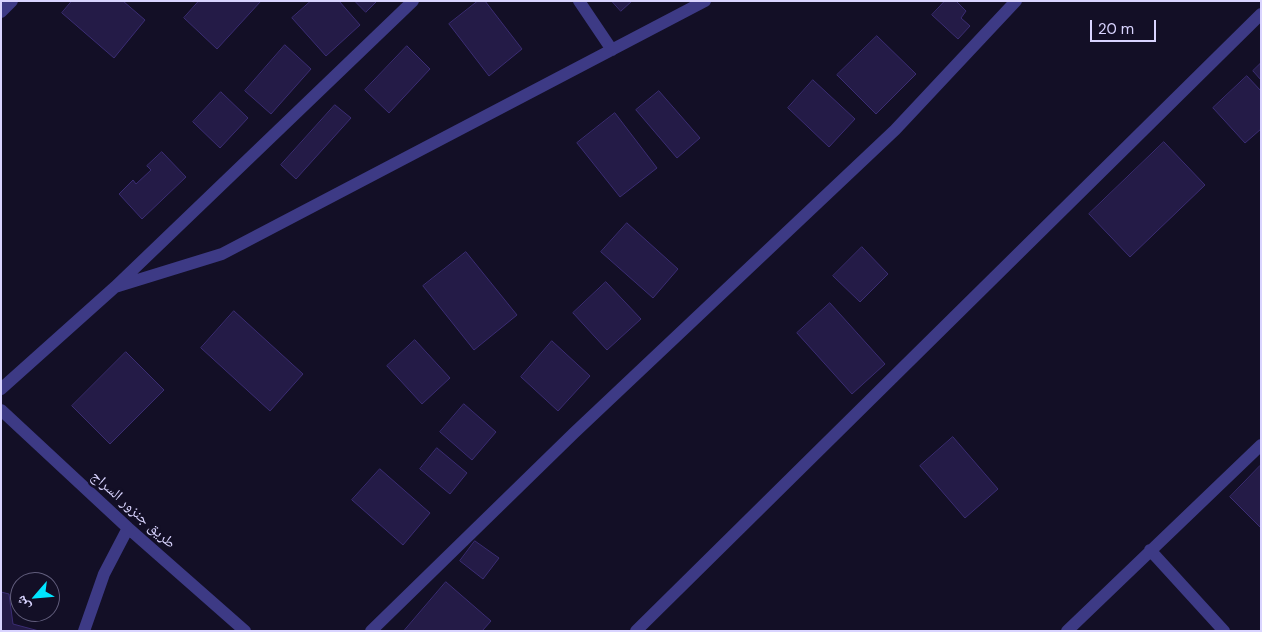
<!DOCTYPE html>
<meta charset="utf-8">
<style>
body{margin:0}
#map{position:relative;width:1262px;height:632px;overflow:hidden;background:#130f26;font-family:"DM Sans","Noto Naskh Arabic",sans-serif}
canvas{display:block}
.frame{position:absolute;inset:0;border:2px solid #d9d4ff;pointer-events:none}
.north{position:absolute;left:10px;top:572px;width:50px;height:50px;box-sizing:border-box;background:#130f26;border:1px solid #625e7d;border-radius:50%;rotate:243deg;font-size:14px;font-weight:700;line-height:20px;text-align:center;color:#d9d4ff}
.north::after{content:'';display:block;margin:auto;width:18px;height:22px;background:#00e5ff;clip-path:polygon(50% 0,100% 100%,50% 72%,0 100%)}
.scale{position:absolute;left:1090px;top:20px;width:66px;height:22px;box-sizing:border-box;border:2px solid #d9d4ff;border-top:0;padding-left:6px;font-size:15px;line-height:18px;white-space:nowrap;color:#d9d4ff;-webkit-text-stroke:4px #130f26;paint-order:stroke}
</style>
<div id="map">
<canvas width="1262" height="632"></canvas>
<div class="frame"></div>
<div class="north">ش</div>
<div class="scale">20 m</div>
</div>
<script>
const context = document.querySelector('canvas').getContext('2d');
context.lineJoin = 'round';
function fillPath(path, color) { context.fillStyle = color; context.fill(path, 'evenodd'); }
function stroke(path, color, width, dash) { context.strokeStyle = color; context.lineWidth = width; context.lineCap = dash ? 'butt' : 'round'; context.setLineDash(dash || []); context.stroke(path); }
function label(font, color, halo, rows, align = 'center') {
  context.font = font + ' "DM Sans","Noto Naskh Arabic",sans-serif'; context.lineWidth = 5; context.setLineDash([]); context.textBaseline = 'middle'; context.strokeStyle = halo; context.fillStyle = color; for (const [text, x, y, turn = 0] of rows) {
    context.save(); context.translate(x, y); context.rotate((+turn || 0) * Math.PI / 180); context.textAlign = isNaN(turn) ? turn : align; if (halo) context.strokeText(text, 0, 0); context.fillText(text, 0, 0); context.restore();
  }
}
const building = new Path2D(`
 M72,1H123L145,20L114,58L62,13Z
 M199,1H261L217,49L184,18Z
 M311,1H339L360,25L326,56L292,18Z
 M355,1H377L366,12Z
 M478,1H485L522,49L489,76L449,24Z
 M612,1H632L621,11Z
 M945,1H956L966,11L961,18L970,26L958,39L932,15Z
 M877,36L916,74L876,114L837,75Z
 M285,45L311,69L271,114L245,91Z
 M407,46L430,69L389,113L365,90Z
 M1261,63V80L1253,71Z
 M1247,76L1261,91V129L1245,143L1213,108Z
 M813,80L855,119L829,147L788,108Z
 M659,91L700,138L677,158L636,110Z
 M221,92L248,118L220,148L193,122Z
 M335,105L351,118L296,179L281,165Z
 M615,113L657,168L620,197L577,143Z
 M1164,142L1205,185L1130,257L1089,214Z
 M162,152L186,177L142,219L119,194L133,180L136,184L151,170L147,166Z
 M627,223L678,269L653,298L601,252Z
 M862,247L888,274L860,302L833,276Z
 M466,252L517,315L474,350L423,286Z
 M606,282L641,319L607,350L573,313Z
 M830,303L885,364L852,394L797,333Z
 M234,311L303,374L270,411L201,348Z
 M415,340L450,378L422,404L387,366Z
 M552,341L590,376L558,411L521,377Z
 M126,352L164,390L110,444L72,406Z
 M464,404L496,432L472,460L440,432Z
 M953,437L998,489L965,518L920,466Z
 M437,448L467,473L450,494L420,469Z
 M1260,466L1261,467V528L1230,497Z
 M380,469L430,513L403,545L352,500Z
 M475,541L499,558L483,579L460,561Z
 M446,582L491,621L482,631H404Z
 M1,592L9,594L13,624L39,631H1Z`);
const minor = new Path2D(`
 M579,1L612,50
 M1,12L12,1
 M115,287L222,254L705,1
 M1,389L115,287L413,1
 M1,410L128,528L245,631
 M1150,550L1224,631
 M84,631L104,574L128,528
 M371,631L574,433L895,130L1016,1
 M636,631L1261,14
 M1067,631L1261,445`);
const streetNames = [
 ["طريق جنزور السراج",133,510,42]
];
fillPath(building, '#241b47');
stroke(building, '#3b2d73', 1);
stroke(minor, '#3d3a85', 12);
label('15px', '#d9d4ff', '#130f26', streetNames);
</script>
